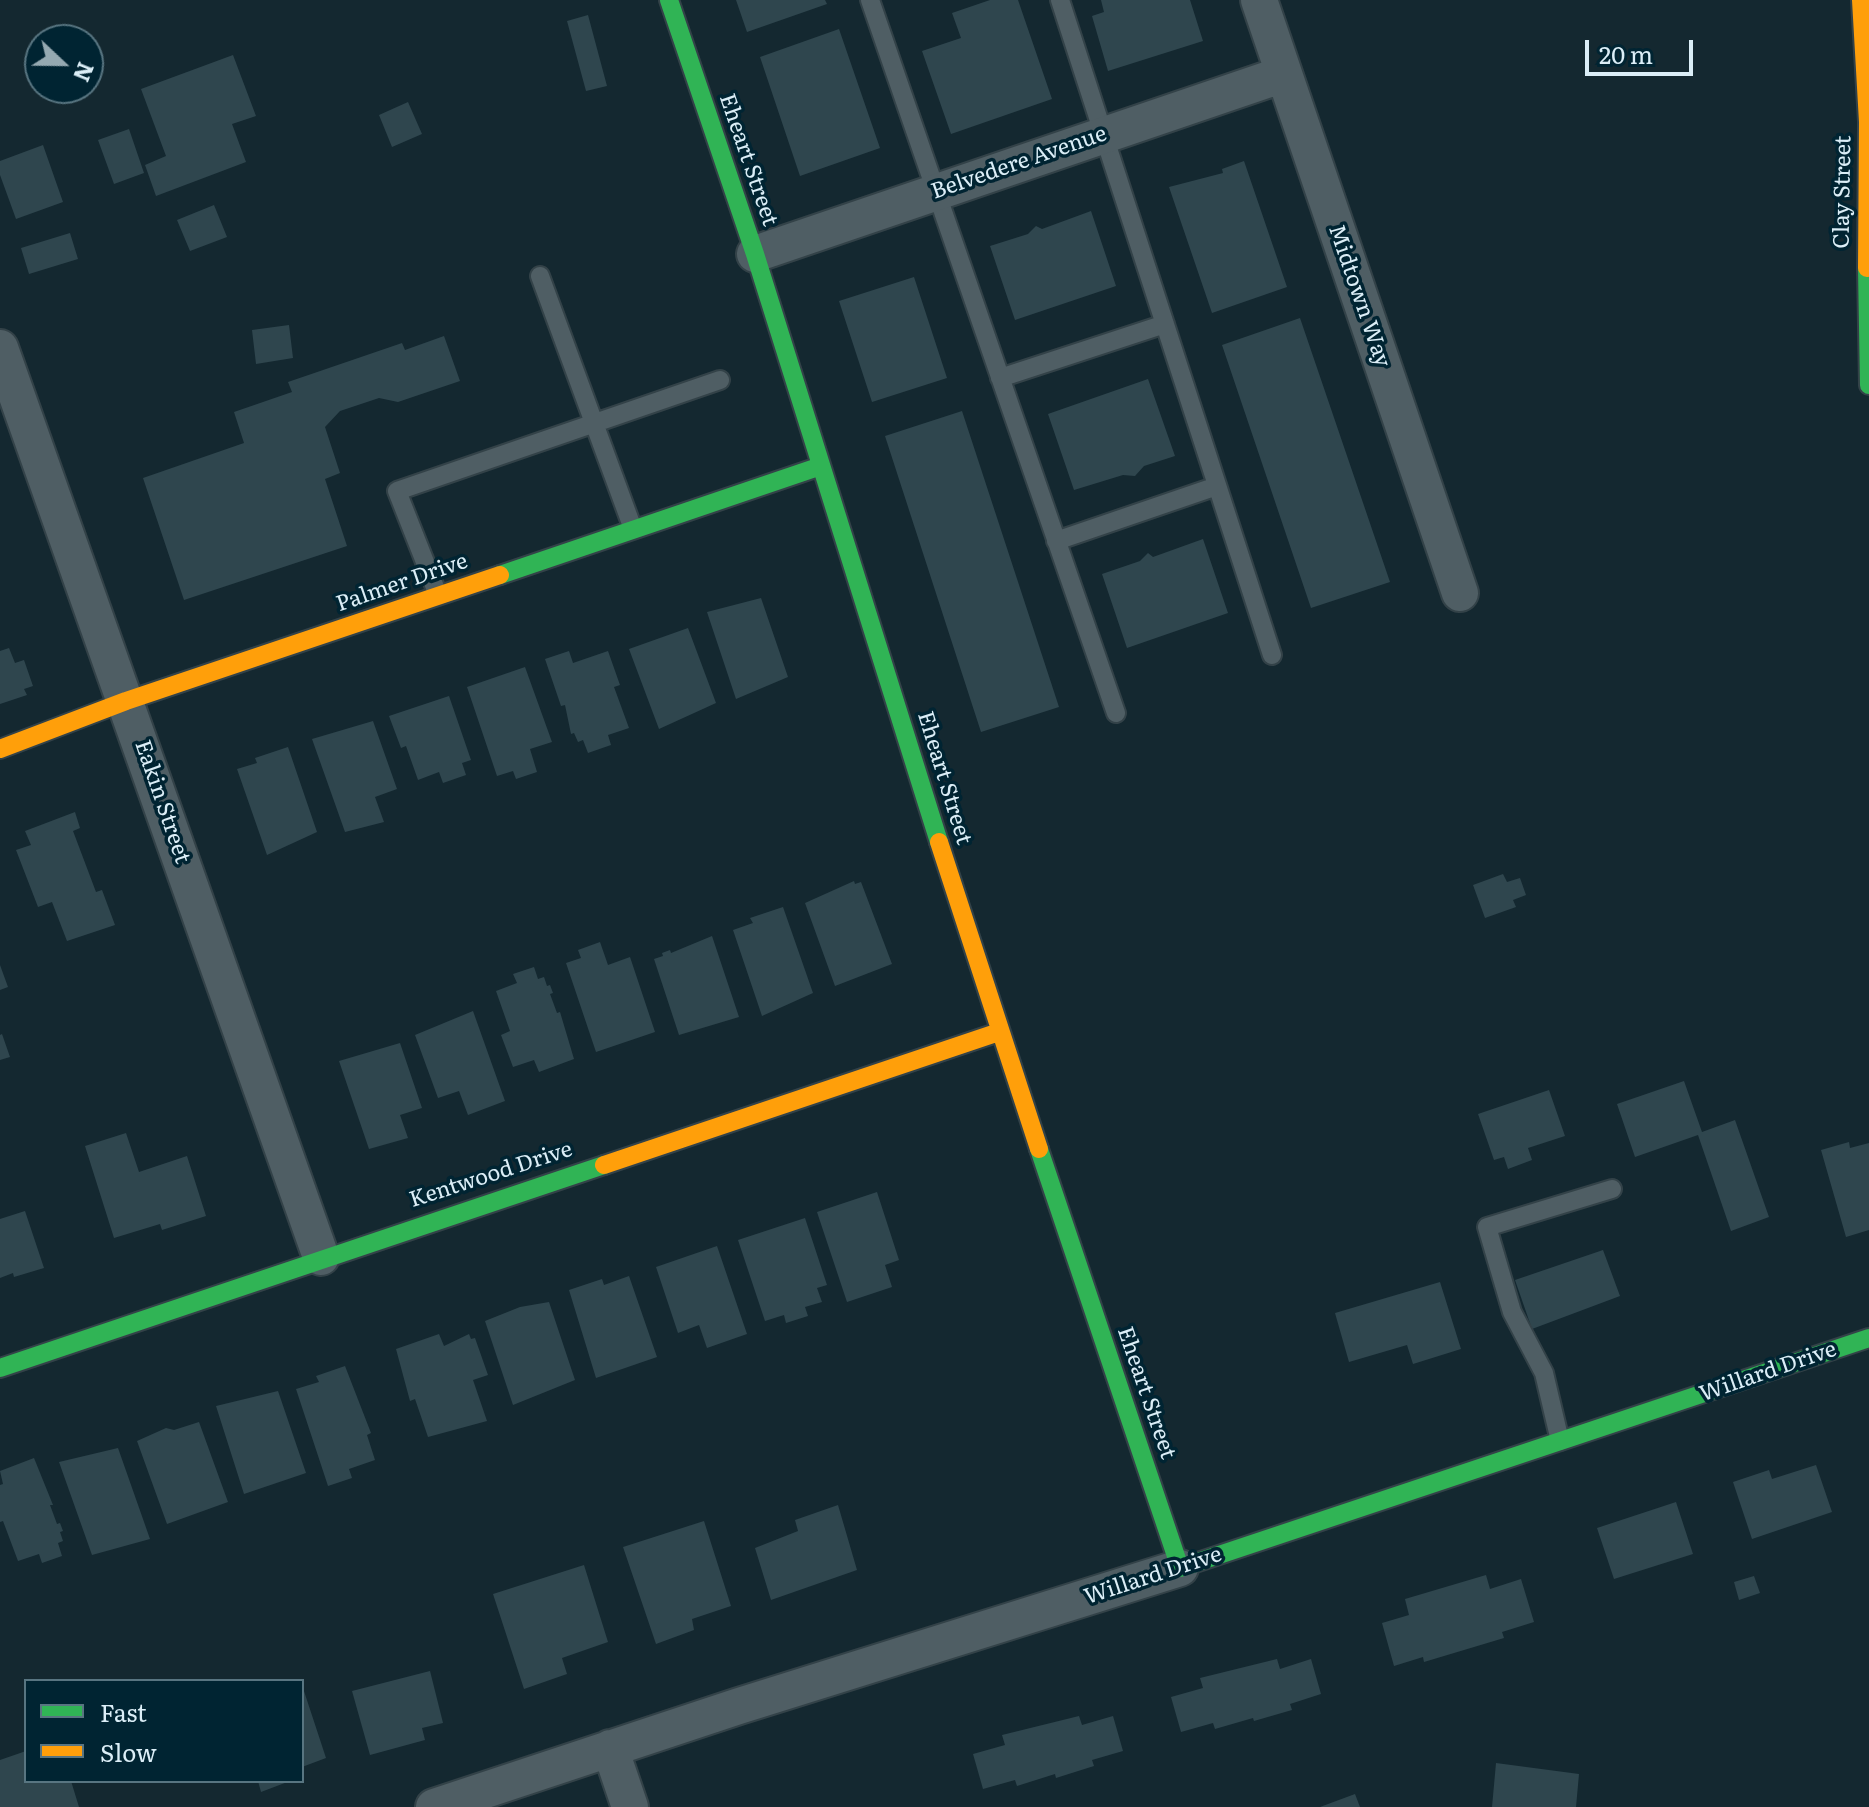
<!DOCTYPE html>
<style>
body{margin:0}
#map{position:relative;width:1869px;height:1807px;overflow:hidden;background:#142830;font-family:Literata,serif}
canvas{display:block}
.legend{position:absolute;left:24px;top:1679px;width:280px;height:104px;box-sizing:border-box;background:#002432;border:2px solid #587581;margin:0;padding:10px 14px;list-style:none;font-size:24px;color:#dbeef7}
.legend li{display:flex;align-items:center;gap:16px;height:40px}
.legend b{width:40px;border:2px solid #587581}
.north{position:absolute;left:24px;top:24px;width:80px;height:80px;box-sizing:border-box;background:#002432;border:2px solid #587581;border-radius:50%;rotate:112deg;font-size:22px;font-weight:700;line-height:32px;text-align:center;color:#dbeef7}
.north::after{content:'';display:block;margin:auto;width:28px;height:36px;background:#95a9b1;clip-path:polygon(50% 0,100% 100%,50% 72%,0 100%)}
.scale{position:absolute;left:1585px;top:40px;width:108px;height:36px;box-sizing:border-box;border:4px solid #dbeef7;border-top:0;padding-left:10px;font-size:24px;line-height:28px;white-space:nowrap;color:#dbeef7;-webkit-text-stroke:6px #002432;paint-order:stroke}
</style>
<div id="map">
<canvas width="1869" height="1807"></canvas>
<ul class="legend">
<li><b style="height:10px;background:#30b455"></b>Fast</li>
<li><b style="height:10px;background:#ff9f0a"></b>Slow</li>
</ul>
<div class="north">N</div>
<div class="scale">20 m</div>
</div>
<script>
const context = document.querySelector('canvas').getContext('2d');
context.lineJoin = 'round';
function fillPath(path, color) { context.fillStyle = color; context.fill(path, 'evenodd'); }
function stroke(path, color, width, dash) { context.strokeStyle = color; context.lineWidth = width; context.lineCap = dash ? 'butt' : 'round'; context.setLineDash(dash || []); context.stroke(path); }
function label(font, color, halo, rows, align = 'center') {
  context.font = font + ' Literata,serif'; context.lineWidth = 7; context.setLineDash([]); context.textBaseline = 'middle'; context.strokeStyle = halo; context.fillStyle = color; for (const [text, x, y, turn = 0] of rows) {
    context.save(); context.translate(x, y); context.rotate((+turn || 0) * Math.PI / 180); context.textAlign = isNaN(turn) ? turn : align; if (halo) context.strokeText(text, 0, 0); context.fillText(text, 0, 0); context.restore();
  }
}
const building = new Path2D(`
 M736,0H825L827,4L747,32Z
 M990,0H1018L1052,99L951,134L922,51L961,38L952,13Z
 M1101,0H1190L1203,41L1108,71L1092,16L1104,12Z
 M588,15L607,86L586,91L567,21Z
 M839,29L880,148L800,176L760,57Z
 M233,55L256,116L232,124L246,162L156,196L145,165L166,156L141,89Z
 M408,102L422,134L392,147L379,115Z
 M129,129L144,173L114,184L98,140Z
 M43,145L63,202L16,219L0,175V161Z
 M1244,161L1287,287L1212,313L1169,187L1223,173L1222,169Z
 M214,205L227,237L190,251L177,220Z
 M1091,211L1116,286L1015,320L990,246L1028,234L1036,226L1042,229Z
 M70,233L78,259L29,274L21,248Z
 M914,277L947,378L872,402L839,301Z
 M1300,318L1390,582L1311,608L1222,345Z
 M289,325L293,358L256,364L252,330Z
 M444,336L460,381L398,402L379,398L340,411L325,427L340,473L325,479L347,546L184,600L143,478L244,443L234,412L292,392L288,382L402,343L405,350Z
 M1148,379L1175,456L1144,466L1135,476L1123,475L1074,490L1048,414Z
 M962,411L1059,707L981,732L885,436Z
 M1203,539L1228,613L1127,648L1102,574L1140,561L1148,553L1153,557Z
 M761,598L788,677L736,699L707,612Z
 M688,628L716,703L659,729L629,649Z
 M9,648L15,663L24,660L33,686L24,689L27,695L0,704V651Z
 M569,651L573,663L608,651L620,685L614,687L629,728L608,735L611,745L588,753L583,740L578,742L574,733L571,734L565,705L561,706L545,659Z
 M525,667L552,742L530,749L537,772L516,779L513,771L497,776L467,687Z
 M449,696L471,760L462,763L466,775L443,783L439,772L418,780L406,746L401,748L389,716Z
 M373,721L397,789L375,797L384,822L345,832L312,739Z
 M288,747L317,832L267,855L237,769L257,763L255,758Z
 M75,812L80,828L73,831L96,892L102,890L115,925L67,941L52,902L38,907L16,850L31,845L25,831Z
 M1503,874L1507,882L1520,878L1526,895L1513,900L1516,907L1485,918L1473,885Z
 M854,881L855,884L861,882L892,964L835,986L805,903Z
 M783,907L813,993L762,1016L733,930L753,923L750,918Z
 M712,936L739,1017L679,1035L654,959L663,956L662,953L670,950L671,953Z
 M600,942L608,965L630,957L655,1032L596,1052L566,963L581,958L578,950Z
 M0,965L8,987L0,990Z
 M534,967L538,979L544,977L547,986L550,985L553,993L550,994L557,1013L560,1012L574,1059L539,1072L534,1060L513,1067L501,1035L510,1031L496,991L517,983L513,974Z
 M473,1011L505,1101L468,1115L459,1091L438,1098L415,1035Z
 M2,1034L10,1057L0,1060V1035Z
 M400,1043L422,1108L400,1115L408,1138L369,1149L339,1061Z
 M1684,1081L1702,1132L1735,1120L1769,1217L1731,1231L1698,1135L1635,1157L1617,1104Z
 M1549,1090L1565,1136L1528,1148L1532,1160L1508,1169L1504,1157L1494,1160L1478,1114Z
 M126,1133L139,1172L187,1156L206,1216L162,1230L160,1224L114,1238L85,1146Z
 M1849,1142L1850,1148L1869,1143V1230L1846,1237L1821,1150Z
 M877,1192L899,1260L885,1265L892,1287L847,1302L817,1212Z
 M25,1211L44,1268L14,1277L13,1273L0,1278V1219Z
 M805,1218L827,1285L817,1288L822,1302L805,1307L808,1316L786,1323L784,1315L765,1321L738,1240Z
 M717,1246L747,1334L707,1348L699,1325L678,1333L656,1267Z
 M1603,1250L1620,1296L1532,1329L1515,1280Z
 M629,1276L657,1357L596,1378L569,1290L602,1279L604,1285Z
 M1440,1282L1461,1349L1413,1364L1407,1345L1349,1362L1335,1313Z
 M549,1302L575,1380L513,1405L485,1321L520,1307Z
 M439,1334L444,1346L469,1334L471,1339L475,1338L488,1375L473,1380L487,1421L428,1437L415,1399L410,1401L396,1349Z
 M345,1366L371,1433L367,1435L375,1460L349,1469L352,1478L328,1486L296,1389L319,1382L316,1376Z
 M278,1391L306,1473L244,1494L216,1406Z
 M199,1422L228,1502L167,1524L137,1441L166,1428L174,1430Z
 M118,1448L150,1539L92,1555L59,1462Z
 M34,1458L53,1505H50L57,1524L60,1523L63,1531L60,1532L63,1541L58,1543L62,1556L42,1563L39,1554L18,1561L3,1521L0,1522V1485L3,1484L0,1471Z
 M1816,1465L1832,1512L1752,1539L1733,1482L1769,1470L1772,1479Z
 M1676,1502L1693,1554L1614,1579L1597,1528Z
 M838,1505L857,1570L771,1600L755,1548L798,1531L795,1520Z
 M704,1521L731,1606L692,1619L694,1630L656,1644L623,1547Z
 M584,1565L608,1642L562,1658L567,1674L524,1689L493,1594Z
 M1486,1575L1490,1589L1521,1579L1534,1622L1502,1632L1504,1638L1424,1662L1423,1657L1394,1666L1382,1623L1409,1615L1405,1599Z
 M1754,1576L1760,1593L1739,1600L1734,1582Z
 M1277,1659L1280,1669L1311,1659L1321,1694L1290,1704L1292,1710L1254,1721L1253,1718L1215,1729L1213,1723L1181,1732L1171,1697L1203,1688L1200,1678Z
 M430,1671L443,1723L422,1728L425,1740L370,1755L352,1691Z
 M302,1685L326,1758L302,1767Z
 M1079,1716L1082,1725L1113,1716L1123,1751L1092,1760L1094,1766L1056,1778L1055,1774L1017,1786L1015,1780L983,1789L973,1754L1005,1745L1002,1735Z
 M26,1751V1781H71L79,1807H0V1760Z
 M1496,1763L1579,1774L1576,1807H1492Z
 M258,1781H290L261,1792Z
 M1355,1794L1360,1807H1320Z`);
const lane = new Path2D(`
 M870,0L1116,713
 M1060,0L1272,655
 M540,276L633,529
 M1000,378L1165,324
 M1056,541L1217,486
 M438,595L397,491L720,380
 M1560,1441L1544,1373L1512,1312L1487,1227L1612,1189`);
const street = new Path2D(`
 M1259,0L1460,593
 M755,254L1284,74
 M0,348L321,1257
 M610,1748L630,1807
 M434,1807L739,1706L1180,1568`);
const fast = new Path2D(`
 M669,0L755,254L939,842
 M1867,268L1869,385
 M500,575L821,466
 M1039,1149L1180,1568L1869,1338
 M0,1368L604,1165`);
const slow = new Path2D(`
 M1861,0L1868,122L1867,268
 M0,749L126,701L500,575
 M939,842L1039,1149
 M604,1165L999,1032`);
const streetNames = [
 ["Eheart Street",748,160,71],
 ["Belvedere Avenue",1019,163,-19],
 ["Clay Street",1843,192,-89],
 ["Midtown Way",1359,296,71],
 ["Palmer Drive",402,583,-19],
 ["Eheart Street",944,778,73],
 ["Eakin Street",162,802,71],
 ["Kentwood Drive",491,1175,-18],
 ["Willard Drive",1768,1372,-19],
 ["Eheart Street",1146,1393,71],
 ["Willard Drive",1153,1576,-18]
];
fillPath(building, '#2f464e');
stroke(lane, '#334248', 22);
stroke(street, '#334248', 40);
stroke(fast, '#334248', 22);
stroke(slow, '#334248', 22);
stroke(lane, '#4f5e64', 18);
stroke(street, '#4f5e64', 36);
stroke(fast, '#30b455', 18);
stroke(slow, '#ff9f0a', 18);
label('22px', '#dbeef7', '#002432', streetNames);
</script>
